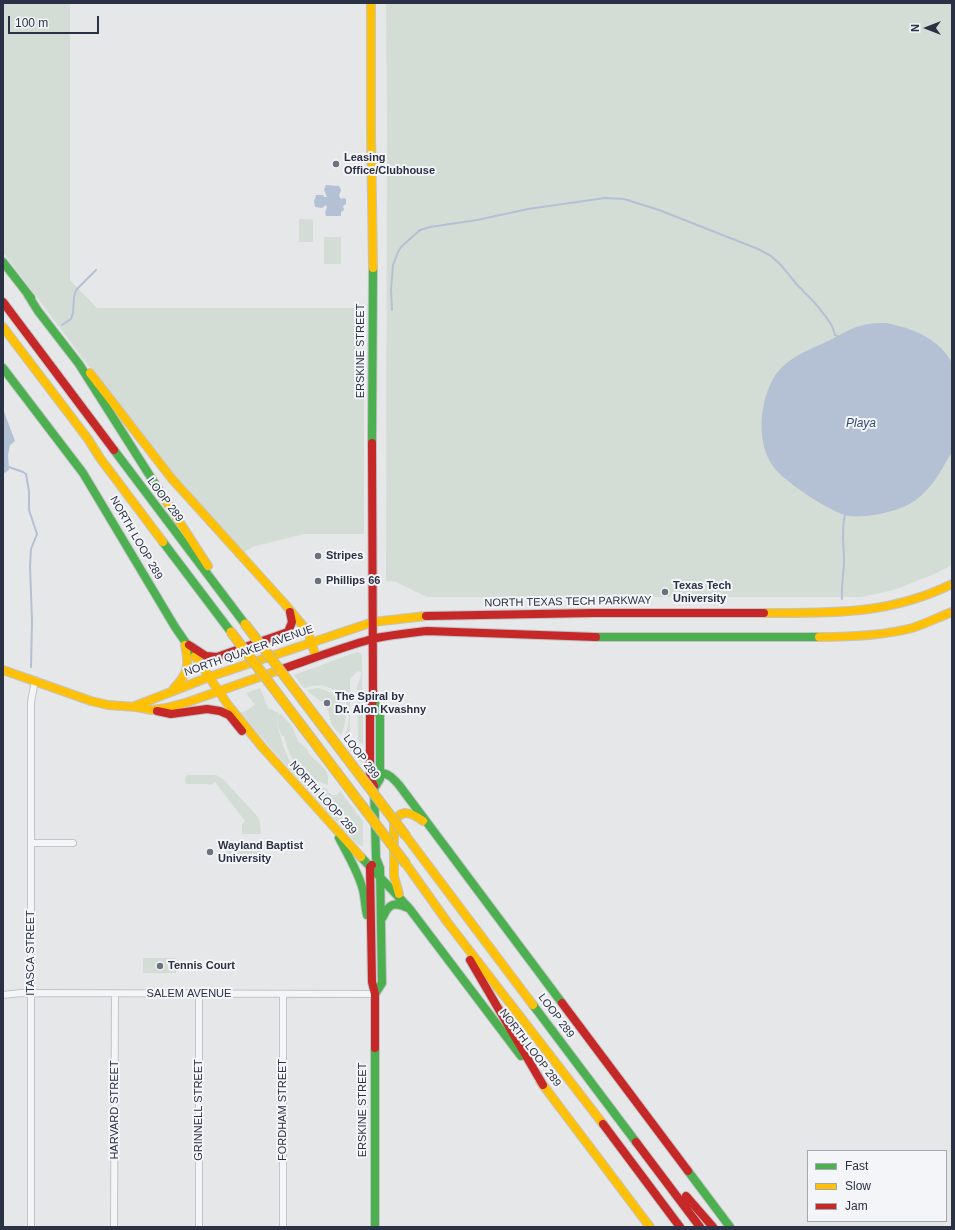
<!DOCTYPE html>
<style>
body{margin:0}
#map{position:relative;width:955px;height:1230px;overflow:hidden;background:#e5e7e9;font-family:Arial,sans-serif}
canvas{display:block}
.frame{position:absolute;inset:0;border:4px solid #2b3144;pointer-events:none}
.legend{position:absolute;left:807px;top:1150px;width:140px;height:72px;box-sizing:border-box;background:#f3f5f8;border:1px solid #a3a7b0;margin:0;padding:5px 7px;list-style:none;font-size:12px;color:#2b3144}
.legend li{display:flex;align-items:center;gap:8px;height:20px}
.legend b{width:20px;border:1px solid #a3a7b0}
.north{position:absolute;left:907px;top:8px;width:40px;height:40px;-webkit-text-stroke:3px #f3f5f8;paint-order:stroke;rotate:270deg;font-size:11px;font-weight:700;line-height:16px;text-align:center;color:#2b3144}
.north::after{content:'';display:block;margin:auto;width:14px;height:18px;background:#2b3144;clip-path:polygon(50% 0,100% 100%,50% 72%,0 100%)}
.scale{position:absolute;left:8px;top:16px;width:91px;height:18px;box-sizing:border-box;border:2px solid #2b3144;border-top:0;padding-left:5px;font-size:12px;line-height:14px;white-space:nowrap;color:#2b3144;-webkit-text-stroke:3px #f3f5f8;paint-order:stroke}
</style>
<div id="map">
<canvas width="955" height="1230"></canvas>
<div class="frame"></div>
<ul class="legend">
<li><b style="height:5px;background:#4caf50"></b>Fast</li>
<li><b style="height:5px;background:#ffc107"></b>Slow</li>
<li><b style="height:5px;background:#c62828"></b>Jam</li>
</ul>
<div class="north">N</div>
<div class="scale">100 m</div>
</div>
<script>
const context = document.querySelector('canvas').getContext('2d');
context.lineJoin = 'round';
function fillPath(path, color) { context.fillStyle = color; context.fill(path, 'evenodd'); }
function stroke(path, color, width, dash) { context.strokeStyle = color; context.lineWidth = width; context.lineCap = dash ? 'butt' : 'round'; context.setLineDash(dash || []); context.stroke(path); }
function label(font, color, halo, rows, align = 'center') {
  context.font = font + ' Arial,sans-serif'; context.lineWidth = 4; context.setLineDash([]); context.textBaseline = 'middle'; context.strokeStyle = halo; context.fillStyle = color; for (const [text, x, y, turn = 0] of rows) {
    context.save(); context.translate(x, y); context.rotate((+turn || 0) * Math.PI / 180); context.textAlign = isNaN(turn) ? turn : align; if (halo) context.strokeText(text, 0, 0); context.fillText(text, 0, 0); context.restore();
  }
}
const green = new Path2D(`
 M3,3H70V280L97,308H364V534H304L252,547L244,553L176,479L111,396L3,252Z
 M386,3H952V565L932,575L894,590L861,597H427L396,582L386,581L387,117Z
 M311,219L313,221V242H299V219Z
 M324,237H341V264H324Z
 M357,652L360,653L362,655L363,744L360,743L358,741L357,687C359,680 361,680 361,672L358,671L350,679V740L354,752H357L363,748V763C354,759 347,746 343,738C361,708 336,676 304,688L294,675Z
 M260,688L268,708L279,713V716L280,713L292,726L298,741L305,747L311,756L320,764L326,771L328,777V785C302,776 290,762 284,736H282L278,726V717C276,725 279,731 281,738C287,764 302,781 327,789L328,792L332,795H337L340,791L363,821V844H362L363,846H361L357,844C318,801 279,759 242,714L241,712L246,711L255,705L246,693Z
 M318,688C343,694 352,712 341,735C339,732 335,730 333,726C329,720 330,713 326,707C321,699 313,697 307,690Z
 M187,775H216L223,779L258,817L260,822L261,834H242V825L245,821L215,782L211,785L207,784H186L185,778Z
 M232,841H259L260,843V856L258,858C248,858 224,862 226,846Z
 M143,958H176V973H143Z`);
const water = new Path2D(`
 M326,185L339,186L341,190L339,196L341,199L344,198L346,199V204L343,206L344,210L341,212V216H326L325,212L327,208L326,205L322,208L315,207L314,200L315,199L316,195H323L324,197H327L324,190Z
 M886,323C912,328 939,338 952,363V452C946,461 941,472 935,480C930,487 922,495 916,500C899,512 869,518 849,516C831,513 787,483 775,469C755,444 759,400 776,374C787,359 807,350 824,343C838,337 852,326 868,324C874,323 880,323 886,323Z
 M3,409L15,441L10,445L8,455L9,470L3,474Z`);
const stream = new Path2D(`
 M392,310L391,290L393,265L398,252L401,247L420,230L430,227L477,220L528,209L605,198L624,199L659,210L758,249L771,256L780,264L799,287C803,289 802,291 805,293C814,301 826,316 832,326C833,328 834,332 835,335L838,336
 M62,325L71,319L73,313L74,297L76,290L96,270
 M9,467L23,472L26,474L29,491V510L37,534L31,549L30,566L32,621L31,667
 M842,599C841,586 844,574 844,561C844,545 841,530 845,514`);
const street = new Path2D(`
 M31,843H73
 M283,994V1227
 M3,995L21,993L375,994
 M31,1227V702L35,680
 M114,1227L115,994
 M199,1227V994`);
const fast = new Path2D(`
 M3,262L31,298
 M28,295L38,311L79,364L164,498
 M3,368L83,473L175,627L195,656
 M372,443L373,268
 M114,450L245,624
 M163,542L231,632
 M596,637H819
 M374,700L380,717V779L375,787
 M370,779L378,772C388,773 393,778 399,785L562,1003
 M374,786L376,858L380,868L382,983L375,994
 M339,838C348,855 358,871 363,890C365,898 365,907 367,915
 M361,857L409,908L521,1056
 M383,917C389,903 394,902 408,908
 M533,1005L636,1142
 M375,1048V1227
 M688,1171L730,1227`);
const slow = new Path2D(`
 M371,3V133L373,268
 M3,327L88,439L100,458L163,542
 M90,373L172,479L284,603L308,632L316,657
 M164,498L208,566
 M764,613C832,613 889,615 952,584
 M819,637C850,637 882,636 912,628C925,624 939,617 952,612
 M195,656L228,705L262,747L361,857
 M3,670L91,701L108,705L136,707L152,710L166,708L188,702L285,668
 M174,688C189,673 189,665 185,645
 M135,706L209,677L373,622L426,616
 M406,836L533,1005
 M406,864L448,923L603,1124
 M399,894L394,876V824C400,807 412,813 423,821
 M540,1081L650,1227`);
const jam = new Path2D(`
 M3,302L114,450
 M372,443L373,699L370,716V779L374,786
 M426,616L593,613H764
 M189,645L206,656L217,657L288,632L292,622L290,612
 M285,668C314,658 343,647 372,639C390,635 409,633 427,631L596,637
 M157,711L171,714L207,709L220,711L229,715L242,731
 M372,865L370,867L372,982L375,994V1048
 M470,960L543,1085
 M562,1003L688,1171
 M603,1124L680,1227
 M636,1142L700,1227
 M686,1196L713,1227`);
const slowBridge = new Path2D(`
 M245,624L406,836
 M231,632L406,864`);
const markers = [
 [336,164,4,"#6c717e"],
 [318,556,4,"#6c717e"],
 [318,581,4,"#6c717e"],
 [665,592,4,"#6c717e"],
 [327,703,4,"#6c717e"],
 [210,852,4,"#6c717e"],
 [160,966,4,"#6c717e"]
];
const poiNames = [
 ["Leasing",344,158],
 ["Office/Clubhouse",344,171],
 ["Stripes",326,556],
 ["Phillips 66",326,581],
 ["Texas Tech",673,586],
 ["University",673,599],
 ["The Spiral by",335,697],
 ["Dr. Alon Kvashny",335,710],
 ["Wayland Baptist",218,846],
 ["University",218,859],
 ["Tennis Court",168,966]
];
const streetNames = [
 ["ERSKINE STREET",361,351,-90],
 ["LOOP 289",165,500,53],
 ["NORTH LOOP 289",136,538,60],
 ["NORTH TEXAS TECH PARKWAY",568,602,-1],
 ["NORTH QUAKER AVENUE",249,651,-19],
 ["LOOP 289",361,757,53],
 ["NORTH LOOP 289",323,798,48],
 ["ITASCA STREET",31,953,-90],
 ["SALEM AVENUE",189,994],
 ["LOOP 289",556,1016,53],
 ["NORTH LOOP 289",530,1048,53],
 ["HARVARD STREET",115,1110,-90],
 ["GRINNELL STREET",199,1110,-90],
 ["FORDHAM STREET",283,1110,-90],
 ["ERSKINE STREET",363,1110,-90]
];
const waterNames = [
 ["Playa",861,424]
];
fillPath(green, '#d4ddd5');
fillPath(water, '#b4c0d4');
stroke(stream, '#b4c0d4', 2);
stroke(street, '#c2c4c7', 8);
stroke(fast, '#c2c4c7', 10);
stroke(slow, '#c2c4c7', 10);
stroke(jam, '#c2c4c7', 10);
stroke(street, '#f4f5f6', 6);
stroke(fast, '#4caf50', 8);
stroke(slow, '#ffc107', 8);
stroke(jam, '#c62828', 8);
stroke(slowBridge, '#b7babe', 11, []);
stroke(slowBridge, '#ffc107', 9);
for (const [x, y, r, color] of markers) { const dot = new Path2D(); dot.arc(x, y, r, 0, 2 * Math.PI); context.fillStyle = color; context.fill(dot); stroke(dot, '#f3f5f8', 1.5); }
label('bold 11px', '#2b3144', '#f3f5f8', poiNames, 'left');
label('11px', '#2b3144', '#f3f5f8', streetNames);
label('italic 12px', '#354b78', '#f3f5f8', waterNames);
</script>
